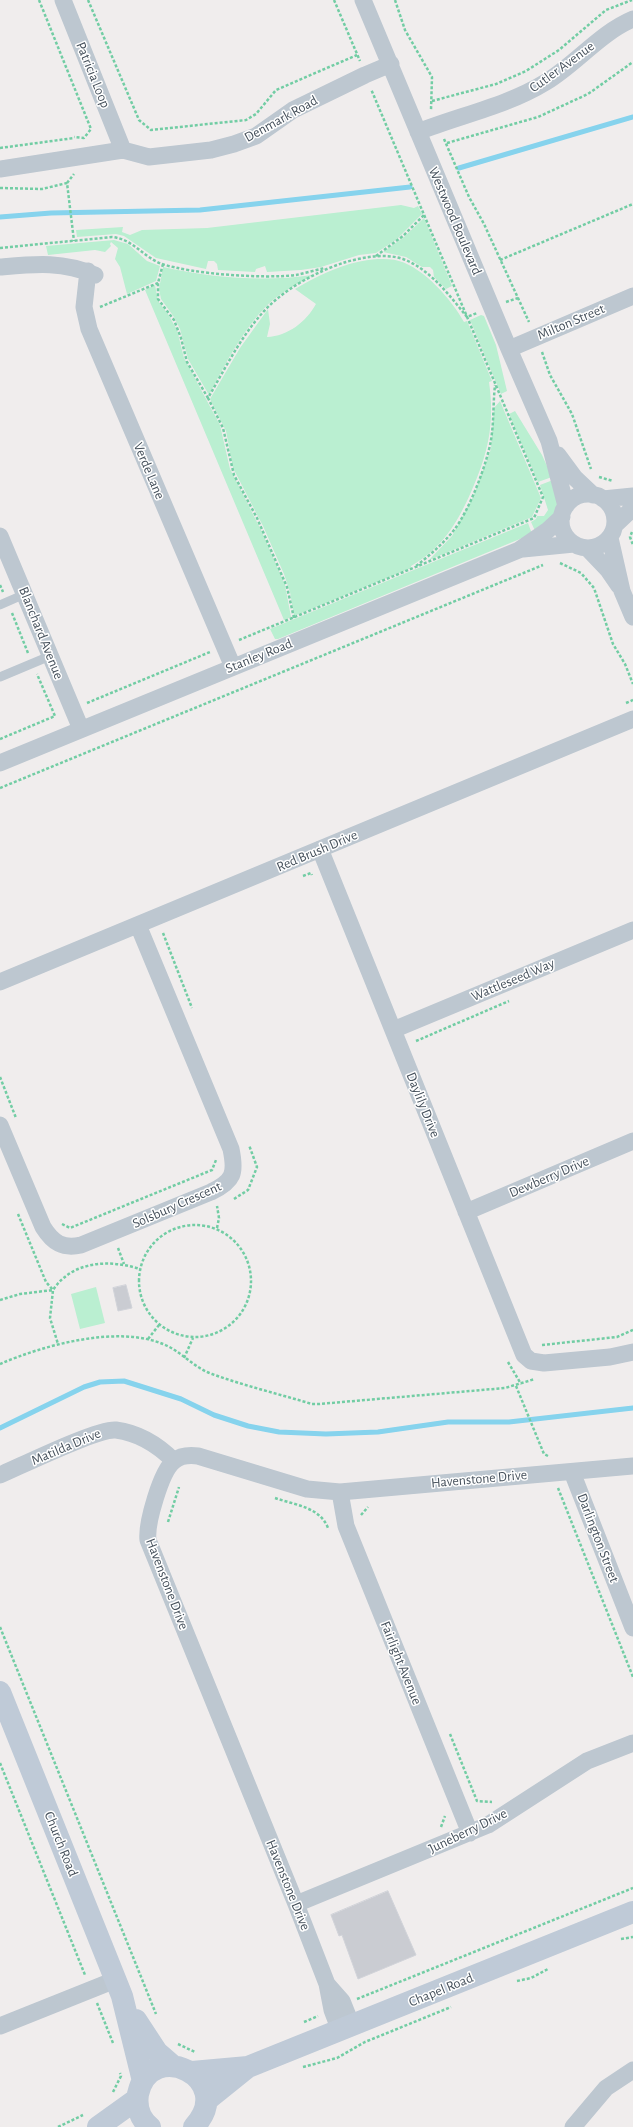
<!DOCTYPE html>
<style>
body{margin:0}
canvas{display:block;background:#f0eded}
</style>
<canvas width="633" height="2127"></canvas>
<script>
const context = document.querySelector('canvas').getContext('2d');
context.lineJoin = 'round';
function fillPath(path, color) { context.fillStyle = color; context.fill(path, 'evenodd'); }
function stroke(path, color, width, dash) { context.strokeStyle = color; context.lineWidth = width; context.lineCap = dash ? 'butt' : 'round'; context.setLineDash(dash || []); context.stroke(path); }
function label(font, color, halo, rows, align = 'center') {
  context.font = font + ' "Alegreya Sans",sans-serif'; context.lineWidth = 3; context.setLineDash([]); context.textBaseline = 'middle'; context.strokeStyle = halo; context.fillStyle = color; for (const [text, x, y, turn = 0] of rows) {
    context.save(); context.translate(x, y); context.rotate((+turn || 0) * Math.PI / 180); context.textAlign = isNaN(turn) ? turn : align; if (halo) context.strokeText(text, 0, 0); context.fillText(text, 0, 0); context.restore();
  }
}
const green = new Path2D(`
 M401,205L414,208L418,206L422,214L397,239L376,253L359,255L321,267L301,270L267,272L265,266L256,269L255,272L218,270L217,264L214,261H208L206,269L156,258L124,236L116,234L77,237L76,230L123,227L122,232L130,235L142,230L207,228Z
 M424,218L452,286L446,289L434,277L433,270L430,267H422L406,257L383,252L404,237Z
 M114,240L128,244L147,261L160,266L156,281L127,294L120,267L115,259L118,248L111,242L110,244L111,246L105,252L95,250L48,255L46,246Z
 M378,259C385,259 393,259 399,261C424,268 452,300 464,322L467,321L492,381L489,382C495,424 488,454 471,492C457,524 441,549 411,566V568L294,616L290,592L284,574L263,526L233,468L226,431L210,399L240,348L268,309L270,324L267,337C288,336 306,322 316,304L295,289C321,274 347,261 378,259Z
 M163,267C211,278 264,282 313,275C299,283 285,290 273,300C247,322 225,364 209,395L188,359L180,329L174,317L161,299L159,289Z
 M155,285L158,301L168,314L177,330L184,358L220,425L230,469L261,530L285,585L291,617L284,620L145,290Z
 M481,315L484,316L496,345L507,391L501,394L470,320Z
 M500,401L541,498L532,517L429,560L452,536L473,497L491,449L494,408Z
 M515,411L542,455L552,477L538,482L509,414Z
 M553,480C561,512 560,511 536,533L531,522L536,519L537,516H544L548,510L540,485Z
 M528,523L532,534L278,639H275L270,629Z
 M96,1287L105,1323L80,1329L71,1294Z`);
const stream = new Path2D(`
 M459,168L633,117
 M0,217L51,213L200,210L410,187
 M0,1428L84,1387L100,1382L124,1381L181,1399L214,1415L248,1426L279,1432L326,1434L378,1432L448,1422H509L633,1408`);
const building = new Path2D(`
 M126,1285L132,1308L118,1311L113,1288Z
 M388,1891L416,1955L358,1979L342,1935L339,1936L331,1915Z`);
const path = new Path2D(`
 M39,0L91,129L84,138L74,137
 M88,0L139,120L151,130L246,120L256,114L276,90L357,55
 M334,0L360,61
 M395,0L405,30L432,77L431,110
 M432,101L496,84L526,71L559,50L606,10L632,0
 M444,139L469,197L484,224L529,322
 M447,143L538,117L588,94L633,62
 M0,148L74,138
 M67,183L74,174
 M0,188L42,189L67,183L74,241
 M0,248L112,237C133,239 143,257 162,264C193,274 263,279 296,275C305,273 316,270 325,268
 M376,256L403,236L424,215
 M500,260L633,204
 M163,264L158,283V299L174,320L181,338L187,362L208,398
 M506,302L518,298
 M100,307L158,283
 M542,352L550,375L572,414L591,469
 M599,477L613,481
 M632,532L630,537L633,545
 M560,563L581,573L594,588L613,644L625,664L633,684
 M416,566C430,555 443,544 454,530C469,511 487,464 491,440C494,422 493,403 495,385
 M0,585L3,592
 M12,613L28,653
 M294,618L287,587L257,518L234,475L223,428L208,398C226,367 244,330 270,305C290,286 320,270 346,262C364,257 385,253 403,259C430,269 450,296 467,317L477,313
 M239,640L534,518L543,497L371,89
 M87,703L210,652
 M626,703L633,700
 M0,739L55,716L37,674
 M0,788L543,565
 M303,876L311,873L312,875
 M163,933L192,1008
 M416,1041L509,1001
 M0,1077L16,1118
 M234,1199L248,1190L257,1167L249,1145
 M18,1214L46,1282L53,1290L50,1318L58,1344
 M62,1224L70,1228L212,1170L216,1160
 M139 1281a56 56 0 1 1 112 0a56 56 0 1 1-112 0Z
 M217,1228L219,1218L217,1206
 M118,1248L124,1264
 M0,1300L20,1294L53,1290C72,1261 109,1259 140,1269
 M148,1339L159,1325
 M542,1345L617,1337L633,1330
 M184,1358L193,1338
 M508,1362L521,1384
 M0,1364C44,1345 117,1325 163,1344C181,1351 194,1368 212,1374C245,1386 279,1394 312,1404H319L505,1388L535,1379
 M516,1386L544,1454L548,1456
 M558,1488L633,1677
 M275,1498C295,1505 320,1507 328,1528
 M361,1515L368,1507
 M168,1522L179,1487
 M0,1627L156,2014
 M450,1734L477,1801L492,1802
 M0,1763L85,1975
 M441,1827L445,1816
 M621,1939L633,1937
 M517,1981L531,1978L548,1969
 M357,1999L633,1888
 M97,2003L113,2043
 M304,2022L318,2016
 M178,2044L195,2052
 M303,2067L337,2058L365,2042L451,2007
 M113,2092L121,2076L120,2073
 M58,2127L83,2115`);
const lane = new Path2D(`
 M0,605L25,594
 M0,677L50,656`);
const street = new Path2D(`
 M63,0L123,150
 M363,0L509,349L549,441L566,506
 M418,132C461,115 507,106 546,82C577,63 600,33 633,19
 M0,169L123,150L149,157L211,150L234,144L256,136L293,110L365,75L391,64
 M0,267C35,264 62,261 95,275
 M88,271L84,307L89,329L233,667
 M509,349L633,296
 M558,455L575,478L593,495
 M561 521a27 27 0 1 1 54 0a27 27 0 1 1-54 0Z
 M603,499L633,496
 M615,525L633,508
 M0,536L81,729
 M610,538L622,591L633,617
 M587,548L608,570L619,586
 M523,549L574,544
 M0,763L519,550L548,530L562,517
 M320,849L524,1355L531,1361L544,1363L610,1357L633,1352
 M0,982L633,719
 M393,1030L633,930
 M0,1125L43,1227C53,1243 63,1249 81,1245L211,1192C234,1181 236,1173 231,1149L138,925
 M466,1212L633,1141
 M572,1472L633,1628
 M0,1475C21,1466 98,1428 116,1430C139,1433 158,1445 174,1461
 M340,1492L346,1526L470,1833
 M296,1904L488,1825L587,1761L633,1743
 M327,1984L342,2001L352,2026
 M0,2026L115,1980
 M340,2031L332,2010L327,1984L296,1904L148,1540C146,1524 161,1471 174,1461C181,1455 190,1455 198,1456L307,1489L340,1492L633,1466
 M573,2127L606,2088L633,2070`);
const secondary = new Path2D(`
 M0,1692L122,1996L143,2081
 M136,2020L157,2052L172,2065
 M192,2072L248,2067L633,1912
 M207,2100L248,2067
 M98,2127L137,2099
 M150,2127C140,2119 136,2107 138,2094C151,2036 238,2079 194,2127`);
const streetNames = [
 ["Cutler Avenue",562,67,-36],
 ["Patricia Loop",93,75,68],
 ["Denmark Road",281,119,-29],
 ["Westwood Boulevard",455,221,67],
 ["Milton Street",571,322,-23],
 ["Verde Lane",149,471,67],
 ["Blanchard Avenue",41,633,68],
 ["Stanley Road",259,656,-22],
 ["Red Brush Drive",317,851,-23],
 ["Wattleseed Way",513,980,-23],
 ["Daylily Drive",423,1105,68],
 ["Dewberry Drive",549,1177,-23],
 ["Solsbury Crescent",177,1205,-24],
 ["Matilda Drive",66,1447,-23],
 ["Havenstone Drive",479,1479,-5],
 ["Darlington Street",598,1538,69],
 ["Havenstone Drive",167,1584,69],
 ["Fairlight Avenue",401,1663,68],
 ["Juneberry Drive",468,1831,-26],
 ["Church Road",61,1844,68],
 ["Havenstone Drive",288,1885,68],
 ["Chapel Road",441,1990,-22]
];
fillPath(green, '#baefd1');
stroke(stream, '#86d3ed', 5);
fillPath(building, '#caccd2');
stroke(building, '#d1d3d9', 1);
stroke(path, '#72cda4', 2.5, [3, 2]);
stroke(lane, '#bdc7d0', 9);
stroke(street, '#bdc7d0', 17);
stroke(secondary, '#bfcad7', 22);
label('14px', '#45505b', '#fff', streetNames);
</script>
